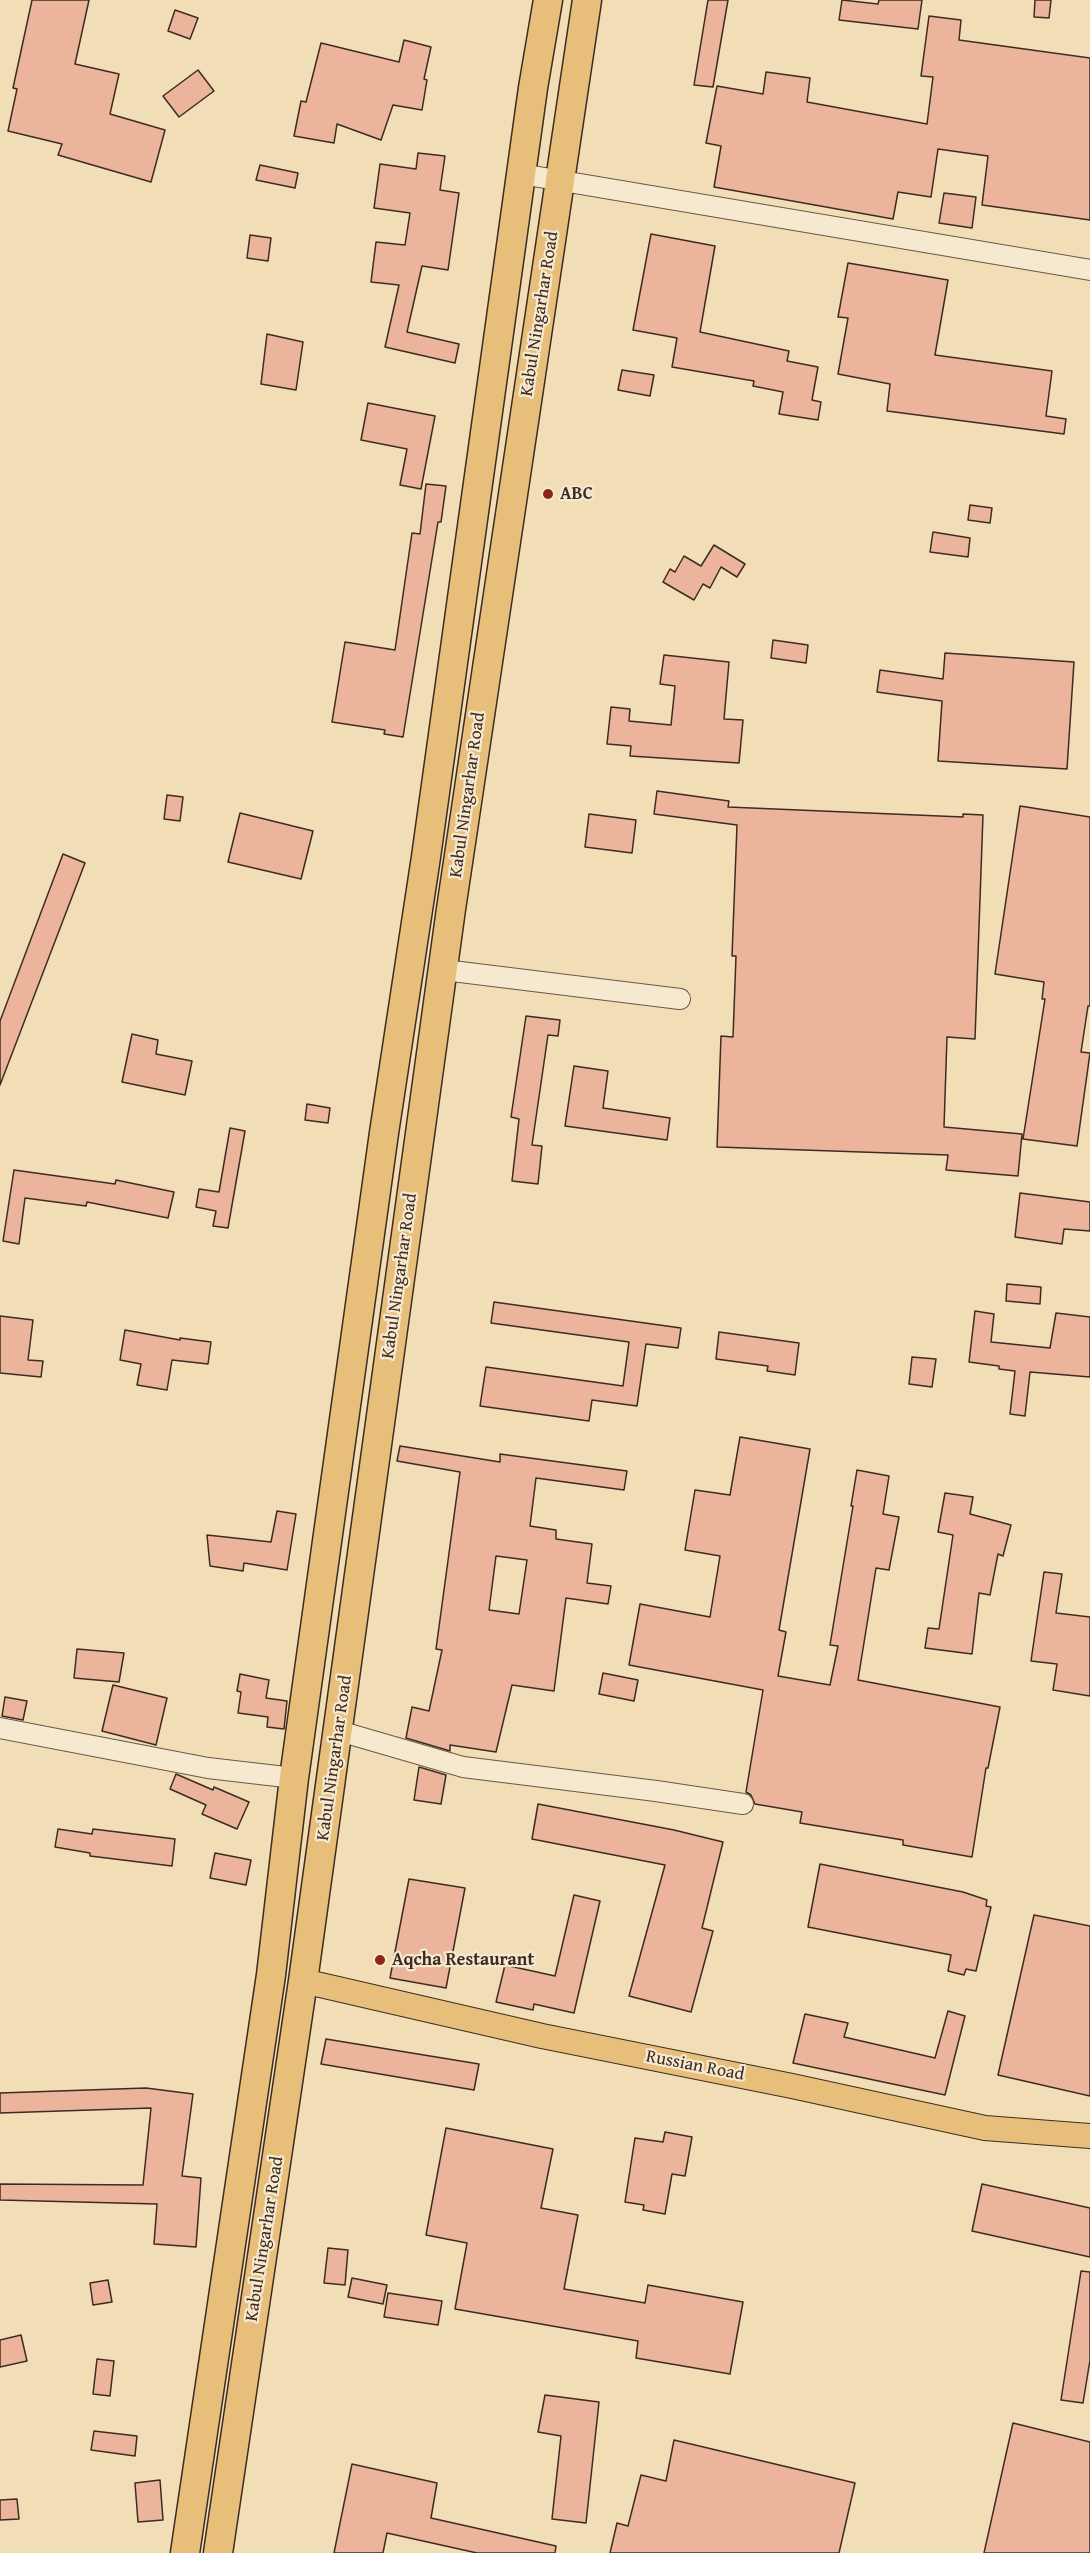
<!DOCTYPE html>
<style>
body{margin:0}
canvas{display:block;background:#f1ddb6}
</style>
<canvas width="1090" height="2553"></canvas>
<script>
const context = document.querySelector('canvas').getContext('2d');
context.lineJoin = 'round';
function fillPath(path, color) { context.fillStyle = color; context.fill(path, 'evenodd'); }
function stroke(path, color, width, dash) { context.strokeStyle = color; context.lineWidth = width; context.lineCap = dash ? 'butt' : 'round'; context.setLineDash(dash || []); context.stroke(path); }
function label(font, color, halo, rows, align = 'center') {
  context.font = font + ' "Gentium Book Plus",serif'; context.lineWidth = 4.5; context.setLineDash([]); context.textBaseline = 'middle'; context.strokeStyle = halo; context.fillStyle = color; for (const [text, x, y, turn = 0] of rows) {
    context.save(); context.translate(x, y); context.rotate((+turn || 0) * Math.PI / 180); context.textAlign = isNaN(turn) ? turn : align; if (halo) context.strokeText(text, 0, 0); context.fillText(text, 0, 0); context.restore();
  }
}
const building = new Path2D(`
 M32,0H89L75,64L119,74L110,114L165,130L151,182L58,155L62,144L8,131L17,89L13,88Z
 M708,0H728L713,87L694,85Z
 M842,0L878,4L879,0H922L918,29L839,20Z
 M1035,0H1051L1049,18L1034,17Z
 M175,10L198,18L190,39L168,31Z
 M929,16L961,20L959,40L1090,58V220L982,205L988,156L938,149L931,197L898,192L893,219L714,187L721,146L706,143L717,86L763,94L766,72L810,78L807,102L927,124L933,77L921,76Z
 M404,40L431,47L424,79L427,80L422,110L393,105L381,140L337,124L334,143L294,136L301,101L306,102L321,43L399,62Z
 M198,70L214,91L179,117L163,96Z
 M418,153L445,156L440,190L459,193L448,270L422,266L407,332L459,344L455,363L385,347L399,285L371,282L376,242L405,245L410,213L374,208L380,164L416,169Z
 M260,165L298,173L295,188L256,180Z
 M944,193L976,197L972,228L939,223Z
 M651,234L715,246L700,332L789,351L787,361L818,367L812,400L821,402L818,420L779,414L783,392L753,386L754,381L672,367L677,338L633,330Z
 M250,235L271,238L268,261L247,258Z
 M848,263L948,280L935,355L1052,371L1046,416L1066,419L1064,434L887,411L890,384L838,374L848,318L838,317Z
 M267,334L303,342L296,390L261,384Z
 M622,370L654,375L650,396L618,390Z
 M368,403L435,416L421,489L400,485L407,449L361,440Z
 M426,484L446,486L441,522H438L403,737L384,734L385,730L332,722L345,642L395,650L412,533L420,534Z
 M970,505L992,508L990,523L968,520Z
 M933,532L970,538L968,557L930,552Z
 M714,545L745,564L737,577L721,567L710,588L703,584L694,600L663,582L670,569L675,572L684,556L701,566Z
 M773,640L808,645L806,663L771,658Z
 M945,653L1074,662L1067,769L938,761L942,701L877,692L880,670L943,679Z
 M664,655L729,662L724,719L743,720L739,763L630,756L631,746L607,744L611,707L630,709L629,721L671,725L675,686L660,684Z
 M657,791L729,801L728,807L963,817V814L983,815L975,1039L947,1037L944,1127L1022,1134L1018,1176L946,1170L948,1155L717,1147L721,1036L733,1037L736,956H732L737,825L654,814Z
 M167,795L183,797L180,821L164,819Z
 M1020,806L1090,817V1006H1088L1081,1052L1090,1053L1077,1146L1023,1139L1045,999H1042L1044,982L995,974Z
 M240,813L313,831L301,879L228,862Z
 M589,814L636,820L632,853L585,847Z
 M63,854L85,863L0,1085V1021Z
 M526,1016L560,1020L558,1036L548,1035L532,1145L542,1146L538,1184L512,1181L519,1119L511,1117Z
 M132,1034L158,1040L156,1054L192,1061L185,1095L122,1082Z
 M574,1066L608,1071L603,1108L670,1118L667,1140L565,1126Z
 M307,1104L330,1108L328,1123L305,1120Z
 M230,1128L245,1131L228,1228L213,1226L216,1211L196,1207L199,1189L219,1192Z
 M14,1170L115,1184L116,1180L174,1192L168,1218L87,1202L86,1206L25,1198L19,1244L3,1241Z
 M1020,1193L1090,1202V1231L1064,1229L1062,1244L1015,1237Z
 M1007,1284L1041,1287L1040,1304L1006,1301Z
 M494,1302L681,1328L678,1348L646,1344L637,1406L592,1400L589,1421L480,1406L486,1367L623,1386L629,1342L491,1323Z
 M975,1311L994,1314L991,1342L1050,1348L1056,1313L1090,1317V1377L1030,1372L1025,1416L1010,1414L1015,1371L999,1369V1366L969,1362Z
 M0,1316L33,1320L28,1360L43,1361L41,1377L0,1373Z
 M125,1330L180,1340V1338L211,1342L208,1364L172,1360L167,1390L137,1385L141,1364L120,1360Z
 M719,1332L799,1343L795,1375L767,1371L768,1366L716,1359Z
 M912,1357L936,1359L932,1387L909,1384Z
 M740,1437L810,1449L779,1630L786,1632L778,1676L830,1685L838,1646L830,1645L853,1506H851L857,1470L889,1476L883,1514L899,1517L889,1570L876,1568L858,1680L1000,1707L988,1768H986L972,1857L903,1845V1840L800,1823L802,1812L755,1804L751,1795L746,1792L763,1690L629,1665L640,1604L710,1617L720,1556L685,1550L695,1490L730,1495Z
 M400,1446L500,1462V1454L627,1471L624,1490L536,1478L530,1526L556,1530V1539L592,1544L587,1583L611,1586L608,1604L566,1598L554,1691L512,1685L496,1752L450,1745V1751L406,1738L412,1707L429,1711L442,1650L436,1649L460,1472L397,1461ZM496,1556L527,1560L519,1614L489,1610Z
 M945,1493L973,1497L970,1514L1011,1525L1003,1556L998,1554L990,1595L979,1593L972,1654L925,1648L928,1628L939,1629L953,1535L938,1532Z
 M277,1511L296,1514L287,1570L244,1563L243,1571L210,1566L207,1535L271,1542Z
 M1044,1572L1062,1574L1056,1613L1090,1617V1696L1053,1690L1057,1664L1031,1661Z
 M77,1649L124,1653L119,1682L74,1678Z
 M603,1673L638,1680L634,1701L599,1694Z
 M240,1674L269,1680L266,1698L287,1701L284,1729L267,1727L268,1717L238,1713L241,1692L237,1691Z
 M113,1685L167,1698L156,1745L102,1731Z
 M5,1697L27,1701L23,1720L2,1716Z
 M419,1767L446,1775L441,1804L414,1800Z
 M176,1774L213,1790L214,1787L249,1802L237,1829L202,1814L206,1805L170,1789Z
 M538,1804L674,1830L723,1842L702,1928L713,1931L691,2012L629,1996L665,1865L532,1839Z
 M58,1829L92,1834L93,1829L175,1839L172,1866L90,1856V1853L55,1847Z
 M215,1853L251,1860L246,1885L210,1878Z
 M820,1864L963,1892L987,1900L986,1906L991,1907L976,1971L966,1969L964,1975L948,1971L951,1955L808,1927Z
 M409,1879L465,1888L446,1988L390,1978Z
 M574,1895L600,1901L574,2013L534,2004L533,2010L496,2002L505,1965L555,1976Z
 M1034,1915L1090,1926V2096L998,2075Z
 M948,2011L965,2016L945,2095L793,2063L805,2014L848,2023L844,2037L935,2058Z
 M326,2039L479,2064L474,2090L321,2064Z
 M146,2088L193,2094L182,2176L201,2178L196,2247L154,2244L157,2204L0,2200V2184L143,2185L151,2108L0,2113V2093Z
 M446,2128L553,2149L541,2208L578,2215L564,2289L645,2303L648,2285L743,2302L730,2374L636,2358L638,2341L455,2309L467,2243L426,2235Z
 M665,2132L692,2137L685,2176L672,2174L665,2214L643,2210L644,2205L625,2202L635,2138L663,2142Z
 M982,2184L1090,2208V2257L972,2231Z
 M328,2248L348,2250L345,2285L324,2283Z
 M1081,2271L1090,2272V2360L1083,2403L1061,2400Z
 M352,2278L387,2285L383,2304L348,2297Z
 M108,2280L112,2302L93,2305L90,2283Z
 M388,2293L442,2301L438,2325L384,2317Z
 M21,2335L27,2361L0,2367V2340Z
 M97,2359L114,2361L110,2396L93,2394Z
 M545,2395L599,2402L586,2523L552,2519L561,2436L538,2432Z
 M1013,2423L1090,2442V2553H984Z
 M94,2431L137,2436L135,2456L91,2450Z
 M674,2440L855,2483L839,2553H610L617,2523L628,2526L641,2475L666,2481Z
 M352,2464L437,2483L431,2518L556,2546L555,2553H477L387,2533L383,2553H334Z
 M160,2480L163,2520L138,2522L135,2483Z
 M17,2499L19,2519L0,2520V2500Z`);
const minor = new Path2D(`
 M521,174L1090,270
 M444,970L680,999
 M0,1728L208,1768L294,1778
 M339,1731L463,1767L656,1791L743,1804`);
const major = new Path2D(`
 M303,1981L542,2036L792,2086L985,2128L1090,2136`);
const highway = new Path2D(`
 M185,2553L271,1975L294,1778L384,1133L426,857L533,88L548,0
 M218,2553L303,1981L451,909L587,0`);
const markers = [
 [548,494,6,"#8f2418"],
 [380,1960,6,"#8f2418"]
];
const streetNames = [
 ["Kabul Ningarhar Road",540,314,-81],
 ["Kabul Ningarhar Road",468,795,-82],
 ["Kabul Ningarhar Road",400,1276,-82],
 ["Kabul Ningarhar Road",335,1758,-82],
 ["Russian Road",695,2066,11],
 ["Kabul Ningarhar Road",265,2239,-81]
];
const poiNames = [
 ["ABC",560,494],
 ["Aqcha Restaurant",392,1960]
];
fillPath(building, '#ebb49b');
stroke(building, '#3d2c22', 1.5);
stroke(minor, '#6a5847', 22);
stroke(major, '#3d2c22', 26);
stroke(highway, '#3d2c22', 31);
stroke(minor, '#f6e9d0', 20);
stroke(major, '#e8be7b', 24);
stroke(highway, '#e8be7b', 28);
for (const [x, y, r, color] of markers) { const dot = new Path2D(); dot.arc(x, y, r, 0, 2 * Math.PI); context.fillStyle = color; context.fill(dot); stroke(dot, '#f6e9d0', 2); }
label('18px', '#3d2c22', '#f6e9d0', streetNames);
label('bold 18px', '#3d2c22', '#f6e9d0', poiNames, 'left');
</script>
